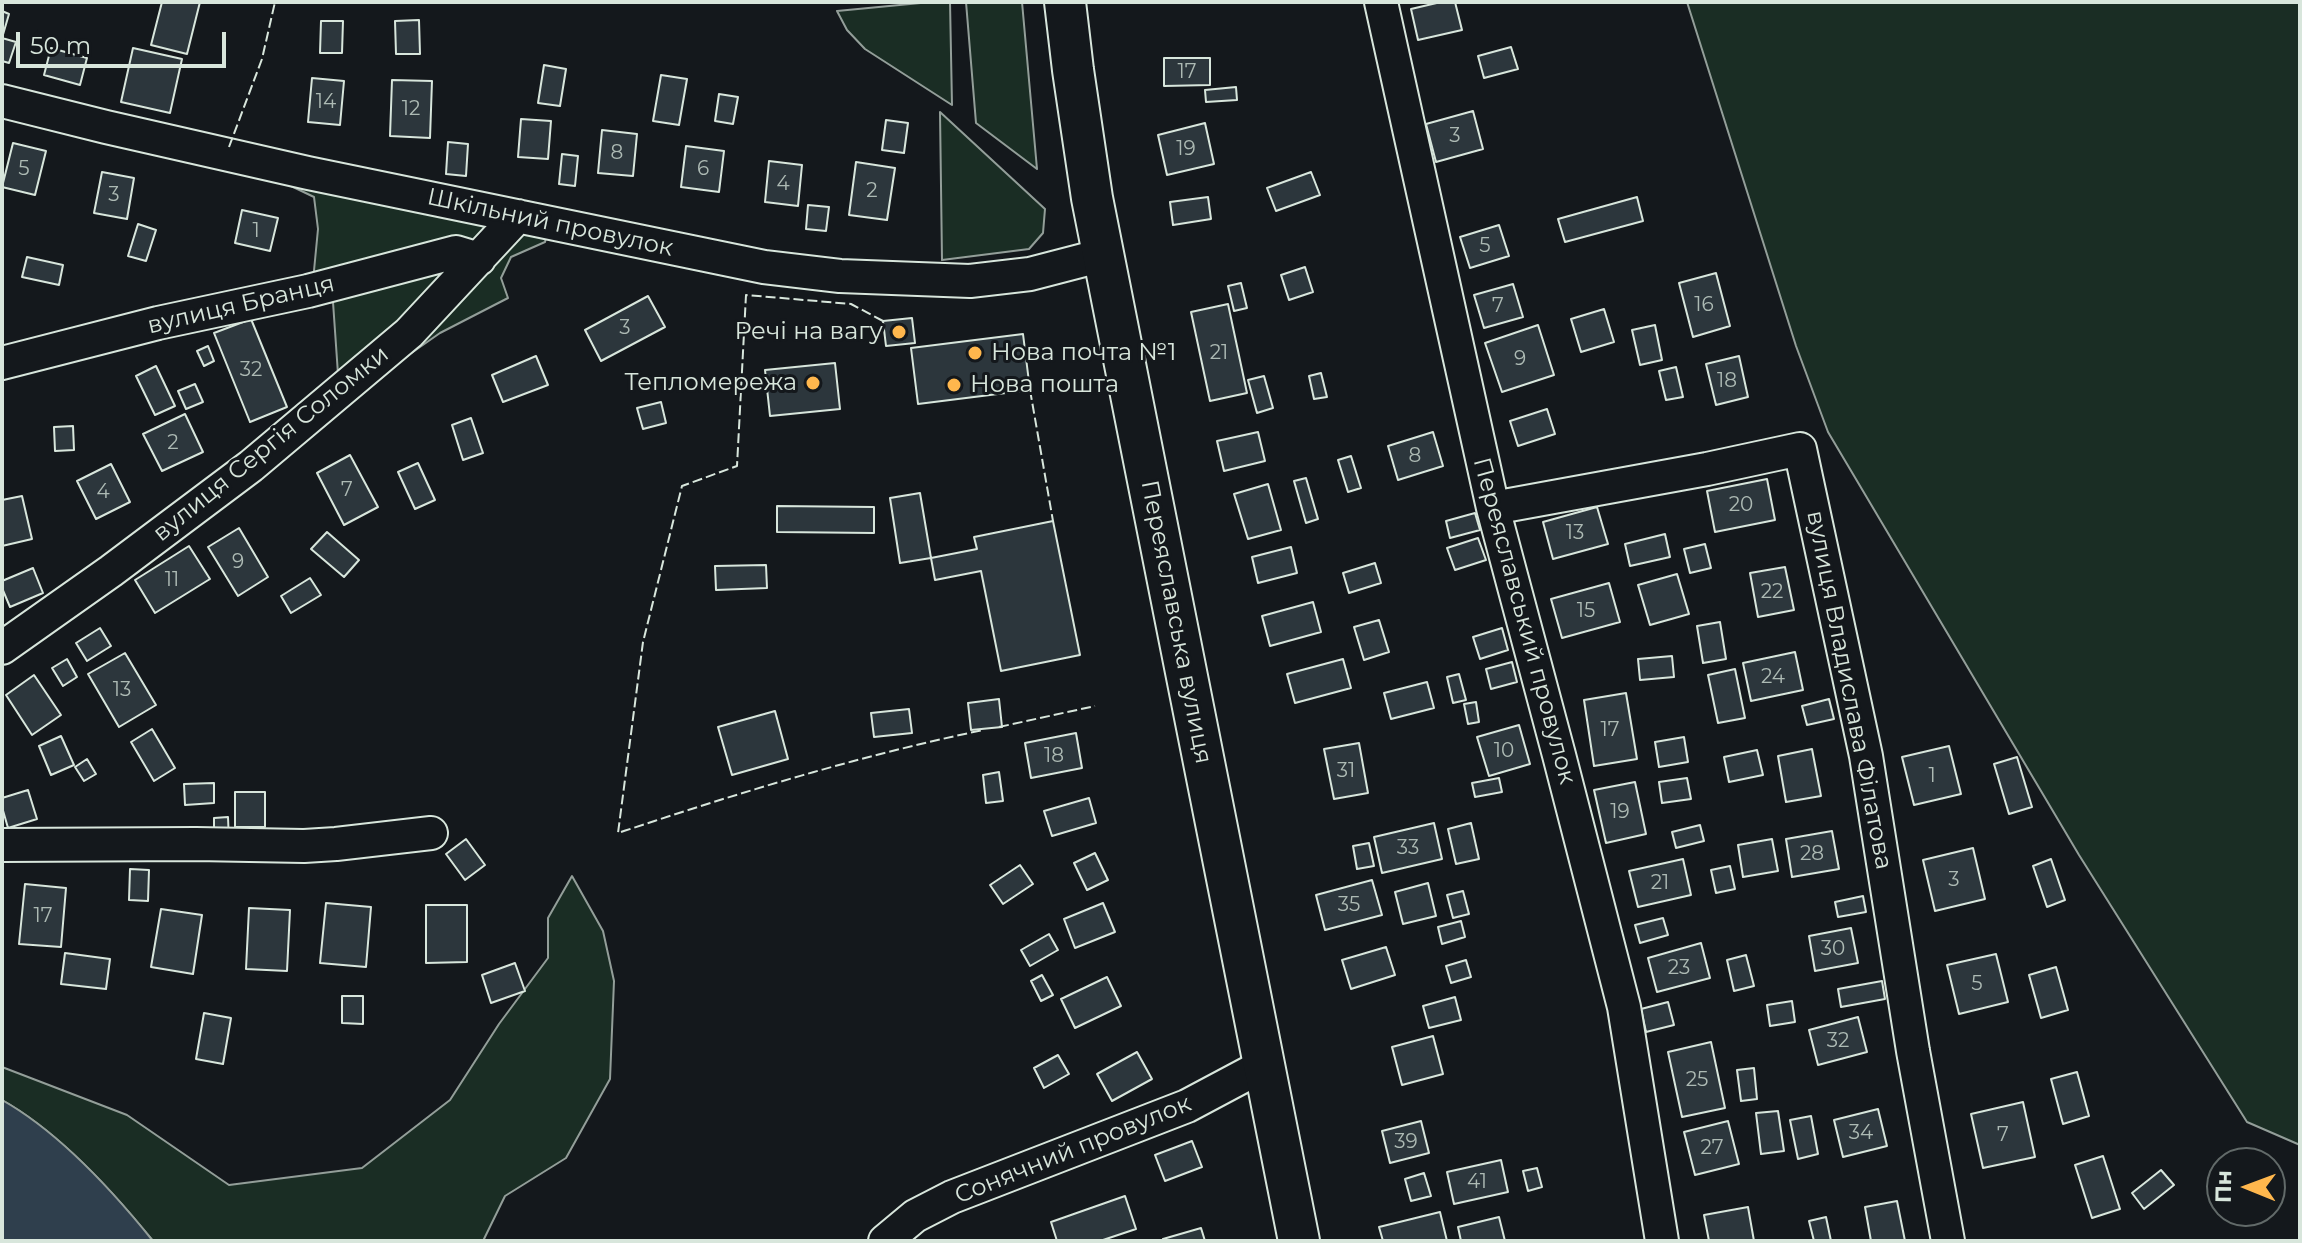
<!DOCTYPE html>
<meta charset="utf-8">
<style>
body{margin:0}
#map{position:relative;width:2302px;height:1243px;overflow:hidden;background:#14181c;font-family:Montserrat,sans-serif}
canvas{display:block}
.frame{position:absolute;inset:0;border:4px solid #d8e6dc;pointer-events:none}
.north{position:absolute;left:2206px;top:1147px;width:80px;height:80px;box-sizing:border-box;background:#14181c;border:2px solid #626a69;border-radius:50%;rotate:271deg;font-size:22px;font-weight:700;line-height:32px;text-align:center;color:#d8e6dc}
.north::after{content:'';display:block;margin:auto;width:28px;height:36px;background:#ffb74d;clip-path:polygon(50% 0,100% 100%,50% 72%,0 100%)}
.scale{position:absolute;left:16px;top:32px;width:210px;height:36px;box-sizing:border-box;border:4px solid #d8e6dc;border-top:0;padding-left:10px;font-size:24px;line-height:28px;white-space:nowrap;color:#d8e6dc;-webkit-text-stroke:6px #14181c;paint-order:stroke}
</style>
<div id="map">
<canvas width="2302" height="1243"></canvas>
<div class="frame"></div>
<div class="north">Пн</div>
<div class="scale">50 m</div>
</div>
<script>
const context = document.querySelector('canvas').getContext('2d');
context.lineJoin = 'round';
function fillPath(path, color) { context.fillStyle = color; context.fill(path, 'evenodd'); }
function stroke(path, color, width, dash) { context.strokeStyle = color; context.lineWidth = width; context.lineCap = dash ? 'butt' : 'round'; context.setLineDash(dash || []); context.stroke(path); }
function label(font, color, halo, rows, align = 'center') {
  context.font = font + ' Montserrat,sans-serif'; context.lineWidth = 6; context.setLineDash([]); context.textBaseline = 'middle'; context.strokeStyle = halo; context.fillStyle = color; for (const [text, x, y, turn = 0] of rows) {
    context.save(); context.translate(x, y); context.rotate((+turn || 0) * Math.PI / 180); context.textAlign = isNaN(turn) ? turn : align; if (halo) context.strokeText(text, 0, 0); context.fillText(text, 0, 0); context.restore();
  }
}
const green = new Path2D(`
 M931,2H950L952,105L865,49L847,30L837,11Z
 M966,2H1022L1037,169L976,123Z
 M1687,2H2300V1145L2247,1122L2079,855L1828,432L1796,346Z
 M940,112L1045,209L1043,233L1029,249L942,260Z
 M292,164L550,220L545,242L511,257L501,278L508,298L440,333L340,403L333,302L317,304L313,281L318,229L314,197L291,186Z
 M572,876L603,931L614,981L610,1079L566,1158L505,1196L483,1241H153C112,1190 59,1132 2,1100V1067L127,1115L229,1185L362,1168L450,1100L499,1024L548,958V918Z`);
const water = new Path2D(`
 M2,1100C59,1132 112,1190 153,1241H2Z`);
const building = new Path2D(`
 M162,2H200L187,54L151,45Z
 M1441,2H1455L1462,30L1418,40L1411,9Z
 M2,11L9,14L2,38L16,42L9,63L2,61Z
 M419,20L420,54H396L395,21Z
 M321,21H343L342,53H320Z
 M1511,47L1518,69L1484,78L1478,56Z
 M51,48L87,58L80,85L44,75Z
 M133,48L182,59L170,113L121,102Z
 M1164,58H1210V85L1164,86Z
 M544,65L566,69L560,106L538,103Z
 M661,75L687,79L679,125L653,121Z
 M312,78L344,81L340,125L308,122Z
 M392,80L432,81L430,138L390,136Z
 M1236,87L1237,100L1206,102L1205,90Z
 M719,94L738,97L733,124L715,121Z
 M1473,111L1483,149L1436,162L1426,124Z
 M521,119L551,121L548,159L518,157Z
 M886,120L908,123L904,153L882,150Z
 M1205,123L1214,164L1167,175L1158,135Z
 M602,130L637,134L633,176L598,173Z
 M448,142L468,144L466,176L446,174Z
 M13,143L46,151L35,195L2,187Z
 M686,146L724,151L719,192L681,187Z
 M562,154L578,156L575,186L559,184Z
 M769,161L802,165L798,206L765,202Z
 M856,162L895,168L887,220L849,215Z
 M102,172L134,178L127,219L94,213Z
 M1311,172L1320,195L1276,211L1267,188Z
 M1208,197L1211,219L1173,225L1170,202Z
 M1637,197L1643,221L1565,242L1558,219Z
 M808,205L829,207L826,231L806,229Z
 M242,210L278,218L270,251L235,243Z
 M138,224L156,230L146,261L128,256Z
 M1499,225L1509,256L1470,268L1460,237Z
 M27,257L63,265L59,285L22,277Z
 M1305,267L1313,292L1289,300L1281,275Z
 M1716,273L1730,326L1693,337L1679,283Z
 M1241,283L1247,308L1234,311L1228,286Z
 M1513,284L1523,317L1484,328L1474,295Z
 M648,296L665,327L601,361L585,330Z
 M1228,304L1247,393L1210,401L1191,312Z
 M1604,309L1614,342L1581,352L1571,319Z
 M912,318L915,343L886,346L883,321Z
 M251,319L287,407L250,422L214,333Z
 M1538,325L1554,375L1502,392L1485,343Z
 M1655,325L1662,360L1640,365L1632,330Z
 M1023,334L1030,390L918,404L911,348Z
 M208,346L214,361L204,366L197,351Z
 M536,356L548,385L503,402L492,375Z
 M1739,356L1748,397L1716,405L1706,364Z
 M835,363L840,409L770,416L765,370Z
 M156,366L175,406L155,415L136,376Z
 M1676,367L1683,397L1666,400L1659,371Z
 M1321,373L1327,397L1314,399L1309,376Z
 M1264,376L1273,408L1257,413L1248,380Z
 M195,384L203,402L186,409L178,391Z
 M661,402L666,423L643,429L637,408Z
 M1547,409L1555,434L1518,446L1510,421Z
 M185,414L203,452L162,471L143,434Z
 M471,418L483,453L463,460L452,425Z
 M73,426L74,450L55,451L54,427Z
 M1258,432L1265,461L1224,471L1217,441Z
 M1433,432L1443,466L1398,480L1388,446Z
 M350,455L378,507L344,525L317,473Z
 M1351,456L1361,488L1348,492L1338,460Z
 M418,463L435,500L415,509L398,472Z
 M111,464L130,502L96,519L77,481Z
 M1306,478L1318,519L1306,523L1294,481Z
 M1767,479L1775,520L1715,532L1707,491Z
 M1268,484L1281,530L1248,539L1234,494Z
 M920,493L931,558L900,563L890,498Z
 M22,496L32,539L2,546V500Z
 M777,506L874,507V533L777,532Z
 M1597,507L1608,544L1553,559L1543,522Z
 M1475,513L1480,530L1450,538L1446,521Z
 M1053,521L1080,655L1001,671L981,571L935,580L931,558L977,549L974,537Z
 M239,528L268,577L238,596L208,547Z
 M327,532L359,560L344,577L311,549Z
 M1665,534L1670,557L1630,566L1625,544Z
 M1478,538L1486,560L1455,570L1447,548Z
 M1705,544L1711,568L1690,573L1684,549Z
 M189,546L210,579L155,613L135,580Z
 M1291,547L1297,573L1258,583L1252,557Z
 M1375,563L1381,583L1349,593L1343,573Z
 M766,565L767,588L716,590L715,566Z
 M1785,567L1794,610L1758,617L1750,573Z
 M33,568L43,593L10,607L2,588V581Z
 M1677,574L1689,614L1650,625L1638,585Z
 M310,578L321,595L291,613L281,596Z
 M1609,583L1620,622L1562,638L1551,599Z
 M1313,602L1321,632L1270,646L1262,616Z
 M1379,620L1389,652L1364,660L1354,627Z
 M1720,622L1726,659L1703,663L1697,626Z
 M100,628L111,646L87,661L76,643Z
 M1502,628L1508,650L1480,659L1473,637Z
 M1795,652L1803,690L1751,701L1743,663Z
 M125,653L156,705L119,727L88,674Z
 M1672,656L1674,677L1640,680L1638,659Z
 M67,659L77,677L63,686L52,668Z
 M1343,659L1351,688L1295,703L1287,674Z
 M1512,662L1517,682L1491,689L1486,669Z
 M1735,669L1745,718L1718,723L1708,675Z
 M1459,674L1466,700L1453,703L1447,677Z
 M34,675L61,715L32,735L6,695Z
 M1427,682L1434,708L1391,719L1384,693Z
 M1626,693L1637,759L1594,766L1584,700Z
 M999,699L1002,727L971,730L968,703Z
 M1829,699L1834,719L1807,725L1802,706Z
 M1476,702L1479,722L1468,724L1464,704Z
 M909,709L912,733L874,737L871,713Z
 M775,711L788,759L732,775L718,727Z
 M1519,725L1530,764L1489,776L1477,737Z
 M152,729L175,768L154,781L131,742Z
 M1076,733L1082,768L1031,778L1025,743Z
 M61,736L74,765L51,775L39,746Z
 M1684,737L1688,762L1659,767L1655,742Z
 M1359,743L1368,793L1334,799L1324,749Z
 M1949,746L1961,794L1914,805L1902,757Z
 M1812,749L1821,796L1786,802L1778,756Z
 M1757,750L1763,775L1729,782L1724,757Z
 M2017,757L2032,807L2009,814L1994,764Z
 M87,759L96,774L84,781L75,767Z
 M999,772L1003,801L986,803L983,775Z
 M1499,778L1502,792L1475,797L1472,783Z
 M1687,778L1691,799L1662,803L1659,782Z
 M1635,782L1646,834L1606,843L1594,790Z
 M214,783V803L185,805L184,784Z
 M28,790L37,819L8,828L2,807V798Z
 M235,792H265V827H235Z
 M1089,798L1096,823L1052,836L1044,811Z
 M228,817L229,842H214V818Z
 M1434,823L1442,859L1382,873L1374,837Z
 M1471,823L1479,859L1456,864L1448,829Z
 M1700,825L1704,841L1676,848L1672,832Z
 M1832,831L1839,869L1792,877L1786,839Z
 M466,839L485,865L465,880L446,854Z
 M1772,839L1778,871L1743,877L1738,845Z
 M1369,843L1374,866L1357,869L1353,846Z
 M1973,848L1985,899L1935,911L1923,860Z
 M1095,853L1108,880L1087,890L1074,863Z
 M1683,859L1691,895L1638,907L1629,871Z
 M2051,859L2065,900L2047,907L2033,866Z
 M1020,865L1033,884L1003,904L990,885Z
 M1730,866L1735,889L1716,893L1711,870Z
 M130,869L149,870L148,901L129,900Z
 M1372,880L1382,915L1325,930L1316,895Z
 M1428,883L1436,916L1403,924L1395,892Z
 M25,884L66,888L61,947L19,944Z
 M1463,891L1469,914L1453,918L1447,895Z
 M1863,896L1866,912L1838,917L1835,902Z
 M326,903L371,907L366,967L320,963Z
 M1103,903L1115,932L1075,948L1064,919Z
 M426,905H467V962L426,963Z
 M249,908L290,910L287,971L246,969Z
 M161,909L202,915L193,974L151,967Z
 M1663,918L1668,935L1640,943L1635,925Z
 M1461,921L1465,937L1442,944L1438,927Z
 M1851,928L1858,963L1815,971L1809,936Z
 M1049,934L1058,950L1030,966L1021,950Z
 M1701,943L1710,978L1657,992L1648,958Z
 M1386,947L1395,975L1351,989L1342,960Z
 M65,953L110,959L106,989L61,984Z
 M1996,954L2008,1002L1959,1014L1947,965Z
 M1746,955L1754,986L1734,991L1727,960Z
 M1466,960L1471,977L1451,983L1446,966Z
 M515,963L525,991L491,1003L482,975Z
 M2056,967L2068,1010L2041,1018L2029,975Z
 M1042,975L1053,995L1041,1001L1031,981Z
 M1107,977L1121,1006L1075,1028L1061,999Z
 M1882,981L1885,999L1841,1007L1838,989Z
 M342,996H363V1024L342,1023Z
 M1455,997L1461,1020L1429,1028L1423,1006Z
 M1792,1001L1795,1022L1770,1026L1767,1005Z
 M1668,1002L1674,1025L1646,1032L1641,1009Z
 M204,1013L231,1018L223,1064L196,1059Z
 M1858,1017L1867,1052L1818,1065L1809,1030Z
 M1433,1036L1443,1074L1402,1085L1392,1047Z
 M1711,1042L1725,1108L1682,1117L1668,1052Z
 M1137,1052L1152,1079L1112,1101L1097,1074Z
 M1058,1055L1069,1074L1044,1088L1034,1068Z
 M1754,1068L1757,1099L1741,1101L1737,1070Z
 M2077,1072L2089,1116L2063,1124L2051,1079Z
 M2023,1102L2035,1157L1983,1168L1971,1114Z
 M1878,1109L1887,1146L1843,1157L1834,1120Z
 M1778,1111L1784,1151L1761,1154L1756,1113Z
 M1811,1116L1818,1154L1798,1159L1790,1120Z
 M1421,1121L1429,1153L1390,1163L1382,1131Z
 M1728,1121L1739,1164L1695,1175L1684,1132Z
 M1192,1141L1202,1167L1165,1181L1155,1155Z
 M2103,1156L2120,1209L2092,1218L2075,1165Z
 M1501,1160L1508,1192L1454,1204L1447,1172Z
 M1537,1168L1542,1187L1528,1191L1523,1171Z
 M2161,1170L2174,1185L2144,1209L2132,1193Z
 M1424,1173L1431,1196L1411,1201L1405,1179Z
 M1125,1196L1136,1229L1100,1241H1057L1051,1222Z
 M1897,1201L1905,1241H1871L1865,1207Z
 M1748,1207L1754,1241H1709L1704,1215Z
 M1440,1212L1447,1241H1383L1379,1227Z
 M1499,1217L1505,1241H1461L1458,1227Z
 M1826,1217L1831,1241H1814L1809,1221Z
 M1201,1228L1205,1241H1164L1163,1239Z`);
const minor = new Path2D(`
 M1381,2L1493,508L1559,755L1624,1007L1662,1241
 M2,101L106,127L308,173L764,267L840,276L970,281L1030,274L1103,255
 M2,363L158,323L308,291L456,252L479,259
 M1493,508L1707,469L1800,449L1866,756L1913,1051L1948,1241
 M2,648L111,571L251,466L409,333L518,216
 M2,845L196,844L304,846L336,844L431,833
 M885,1241L915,1216L952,1197L1187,1106L1264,1065`);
const major = new Path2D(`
 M1065,2L1073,70L1092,198L1299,1241`);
const fence = new Path2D(`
 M229,147L262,59L275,2
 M883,321L851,304L746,295L737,466L682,486L643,642L618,833C738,793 859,756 983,730
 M1030,390L1053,521
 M999,727L1095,706`);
const markers = [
 [899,332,8,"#ffb74d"],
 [975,353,8,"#ffb74d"],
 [813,383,8,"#ffb74d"],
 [954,385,8,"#ffb74d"]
];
const numberNames = [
 ["17",1187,72],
 ["14",326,102],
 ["12",411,109],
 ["3",1455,136],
 ["19",1186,149],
 ["8",617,153],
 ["5",24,169],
 ["6",703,169],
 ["4",783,184],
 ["2",872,191],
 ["3",114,195],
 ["1",256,231],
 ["5",1485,246],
 ["16",1704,305],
 ["7",1498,306],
 ["3",625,328],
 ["21",1219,353],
 ["9",1520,359],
 ["32",251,370],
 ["18",1727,381],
 ["2",173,443],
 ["8",1415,456],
 ["7",347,490],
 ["4",103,492],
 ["20",1741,505],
 ["13",1575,533],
 ["9",238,562],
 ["11",172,580],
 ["22",1772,592],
 ["15",1586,611],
 ["24",1773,677],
 ["13",122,690],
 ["17",1610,730],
 ["10",1504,751],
 ["18",1054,756],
 ["31",1346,771],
 ["1",1932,776],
 ["19",1620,812],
 ["33",1408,848],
 ["28",1812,854],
 ["3",1954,880],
 ["21",1660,883],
 ["35",1349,905],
 ["17",43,916],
 ["30",1833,949],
 ["23",1679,968],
 ["5",1977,984],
 ["32",1838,1041],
 ["25",1697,1080],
 ["34",1861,1133],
 ["7",2003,1135],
 ["39",1406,1142],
 ["27",1712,1148],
 ["41",1477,1182]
];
const streetNames = [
 ["Шкільний провулок",550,223,12],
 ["вулиця Бранця",241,305,-13],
 ["вулиця Сергія Соломки",271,444,-39],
 ["Переяславський провулок",1524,621,75],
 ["Переяславська вулиця",1176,622,79],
 ["вулиця Владислава Філатова",1849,690,79],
 ["Сонячний провулок",1073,1150,-22]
];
const poiNames = [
 ["Речі на вагу",883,332],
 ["Нова почта №1",991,353,"left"],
 ["Тепломережа",797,383],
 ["Нова пошта",970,385,"left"]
];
fillPath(green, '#1a2d24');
stroke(green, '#939e99', 2);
fillPath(water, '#2f3f4d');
stroke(water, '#939e99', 2);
fillPath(building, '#2c363c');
stroke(building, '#d8e6dc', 2);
stroke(minor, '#d8e6dc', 36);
stroke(major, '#d8e6dc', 44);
stroke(minor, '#14181c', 32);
stroke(major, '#14181c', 40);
stroke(fence, '#d8e6dc', 2, [10, 4]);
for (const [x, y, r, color] of markers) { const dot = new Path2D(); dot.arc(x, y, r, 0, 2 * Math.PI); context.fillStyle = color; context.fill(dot); stroke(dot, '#14181c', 3); }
label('20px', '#adbab4', null, numberNames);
label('24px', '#d8e6dc', '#14181c', streetNames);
label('24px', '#d8e6dc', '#14181c', poiNames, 'right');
</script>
